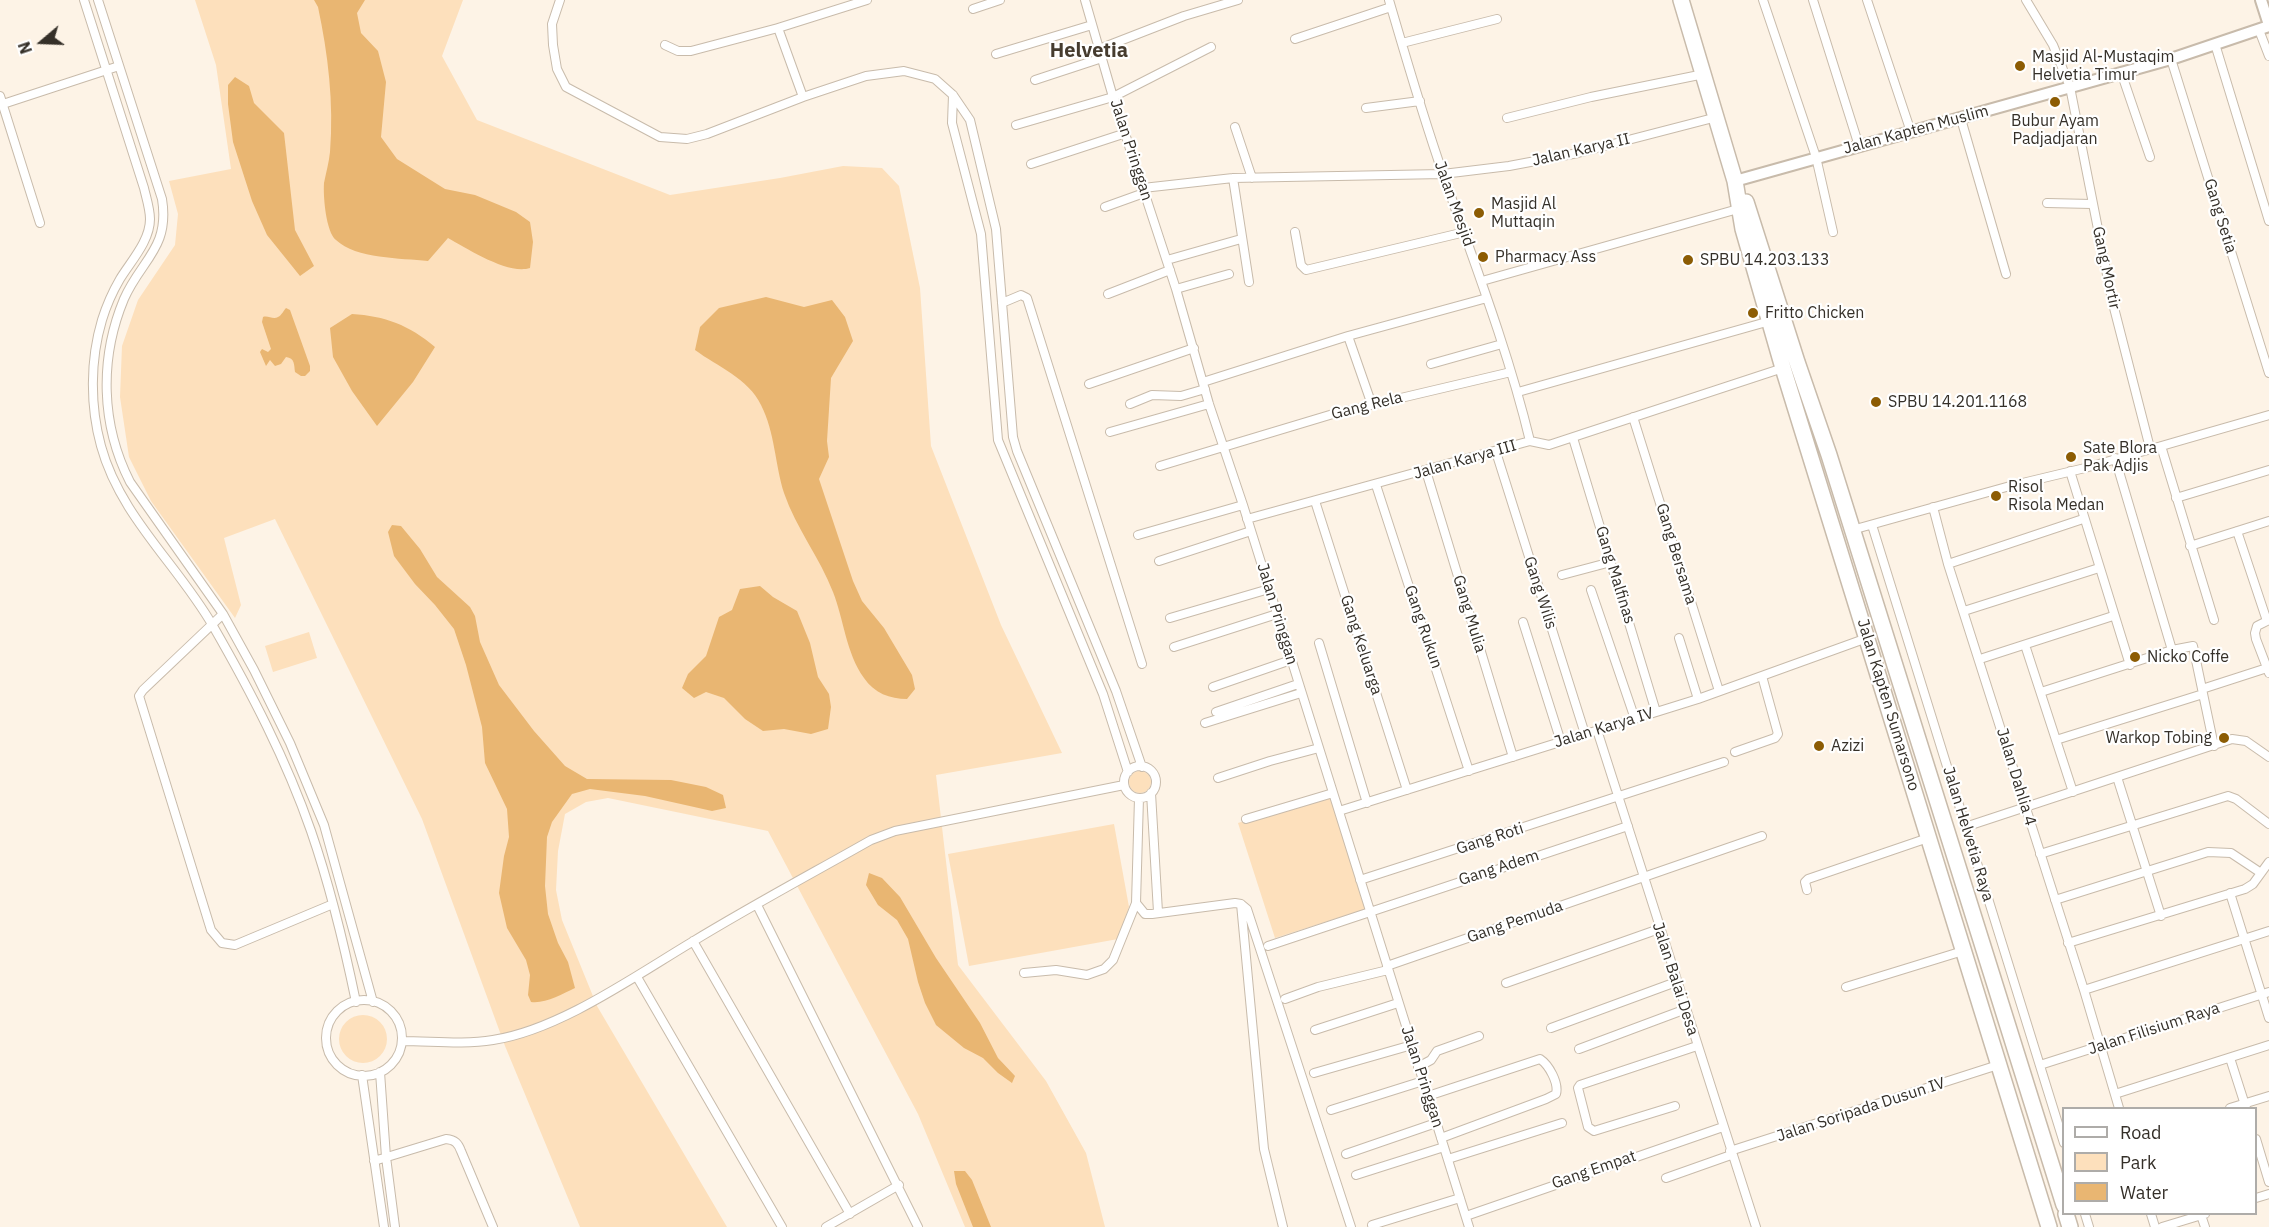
<!DOCTYPE html>
<style>
body{margin:0}
#map{position:relative;width:2269px;height:1227px;overflow:hidden;background:#fdf3e6;font-family:"IBM Plex Sans",sans-serif}
canvas{display:block}
.legend{position:absolute;left:2062px;top:1107px;width:195px;height:108px;box-sizing:border-box;background:#fff;border:2px solid #aeaca9;margin:0;padding:8px 10px;list-style:none;font-size:18px;color:#353029}
.legend li{display:flex;align-items:center;gap:12px;height:30px}
.legend b{width:30px;border:2px solid #aeaca9}
.north{position:absolute;left:12px;top:12px;width:60px;height:60px;-webkit-text-stroke:4px #fff;paint-order:stroke;rotate:251deg;font-size:16px;font-weight:700;line-height:24px;text-align:center;color:#353029}
.north::after{content:'';display:block;margin:auto;width:21px;height:27px;background:#353029;clip-path:polygon(50% 0,100% 100%,50% 72%,0 100%)}
</style>
<div id="map">
<canvas width="2269" height="1227"></canvas>
<ul class="legend">
<li><b style="height:8px;background:#fff"></b>Road</li>
<li><b style="height:16px;background:#fde0bc"></b>Park</li>
<li><b style="height:16px;background:#e9b672"></b>Water</li>
</ul>
<div class="north">N</div>
</div>
<script>
const context = document.querySelector('canvas').getContext('2d');
context.lineJoin = 'round';
function fillPath(path, color) { context.fillStyle = color; context.fill(path, 'evenodd'); }
function stroke(path, color, width, dash) { context.strokeStyle = color; context.lineWidth = width; context.lineCap = dash ? 'butt' : 'round'; context.setLineDash(dash || []); context.stroke(path); }
function label(font, color, halo, rows, align = 'center') {
  context.font = font + ' "IBM Plex Sans",sans-serif'; context.lineWidth = 4.5; context.setLineDash([]); context.textBaseline = 'middle'; context.strokeStyle = halo; context.fillStyle = color; for (const [text, x, y, turn = 0] of rows) {
    context.save(); context.translate(x, y); context.rotate((+turn || 0) * Math.PI / 180); context.textAlign = isNaN(turn) ? turn : align; if (halo) context.strokeText(text, 0, 0); context.fillText(text, 0, 0); context.restore();
  }
}
const green = new Path2D(`
 M195,0H463L442,56L477,120L670,195L780,178L843,166L882,168L899,186L920,288L931,446L1001,625L1062,753L936,775L958,965L1046,1081L1086,1153L1105,1227H965L918,1114L768,831L608,798L586,802L565,814L558,851L556,890L562,920L597,1006L727,1227H580L505,1046L422,819L275,519L224,538L241,605L235,618L151,501L129,457L120,397L122,346L138,300L175,245L178,214L169,181L231,169L216,65Z
 M309,632L317,658L273,672L265,646Z
 M1129 782a11 11 0 1 1 22 0a11 11 0 1 1-22 0Z
 M1329,794L1366,909L1275,938L1238,823Z
 M1114,824L1129,907L1118,939L969,966L948,854Z
 M339 1039a24 24 0 1 1 48 0a24 24 0 1 1-48 0Z`);
const water = new Path2D(`
 M314,0H365L357,13L361,33L378,51L386,82L381,137L397,159L445,189L475,195L516,212L530,222L533,242L530,268C508,275 468,249 448,238L428,261C401,258 356,259 336,240C326,232 323,196 324,183C326,173 329,162 330,152C334,103 328,54 318,7Z
 M235,77L249,86L254,103L284,133L295,230L314,266L300,276L267,235L252,201L233,142L228,104V85Z
 M766,297L804,307L832,300L845,317L853,341L831,378L827,441L829,457L819,479L853,581L862,601L884,628L912,675L915,689L907,699C890,699 874,693 864,678C846,653 844,620 833,592C820,558 796,528 784,493C775,465 775,432 761,405C748,378 718,367 695,350L700,327L719,308Z
 M286,308L290,310L310,366V371L305,376H301L295,372C294,365 295,358 286,357L281,364L275,366L270,360L266,366L260,352L262,349L268,352L271,349L262,322L263,317C268,315 273,320 278,317C282,315 283,311 286,308Z
 M352,314C385,316 409,325 435,347L413,382L377,426L352,391L333,357L330,328Z
 M392,525L401,526L420,549L437,577L470,607L475,616L480,642L499,685L534,731L565,766L587,779L671,780L706,787L723,795L726,808L712,811L645,796L590,789L572,794L552,822L547,837L545,886L548,914L558,943L568,962L575,988C562,994 545,1004 531,1002L528,995L530,975L526,960L507,928L499,893L504,856L509,837L507,809L485,763L482,727L466,665L454,629L435,605L415,584L394,556L388,532Z
 M760,586L773,597L797,611L810,643L818,677L829,694L831,707L828,729L811,734L784,729L763,731L745,719L724,698L706,692L694,698L682,688L688,674L706,656L719,617L732,610L740,589Z
 M869,873L882,878L900,897L936,958L980,1023L998,1058L1015,1076L1012,1083L998,1073L983,1058L964,1048L936,1025L925,1003L918,982L908,939L897,920L878,905L866,885Z
 M954,1171H965L972,1180L991,1227H973L956,1184Z`);
const street = new Path2D(`
 M84,0L144,188C146,197 150,209 150,219C150,241 131,261 120,279C113,291 106,307 102,320C90,360 90,406 101,446C120,516 178,565 213,626C251,692 286,759 311,831C330,886 344,944 356,1002
 M98,0L162,199C170,248 141,260 124,299C99,359 101,425 130,482L223,614L254,670L290,743L324,825L373,1002
 M560,0L552,24L553,45L557,69L566,87L660,137L687,139L707,134L803,97L866,76L904,71L935,79L953,95L970,120L996,229L1013,437L1017,451L1116,691L1142,767
 M1085,0L1113,97L1176,289L1209,404L1243,505L1469,1227
 M1389,0C1406,58 1423,117 1443,174C1474,262 1508,350 1530,441
 M1763,0L1816,157L1833,232
 M1813,0L1859,146
 M1867,0L1911,132
 M2026,0L2053,45L2070,87L2112,300L2150,448
 M973,9L1000,0
 M778,28L803,97
 M2259,30L2269,56
 M1295,39L1391,7
 M1402,43L1497,19
 M2215,44L2269,221
 M665,45L678,51H691L778,28L867,0
 M1099,49L1184,16L1238,0
 M996,54L1092,25
 M2171,59L2269,373
 M2121,72L2150,157
 M1035,80L1102,58
 M953,95L952,123L981,234L998,440L1103,694L1128,772
 M0,96L40,223
 M3,104L119,66
 M1366,108L1420,101
 M1507,118L1591,97L1704,74
 M1961,119L2006,274
 M1016,125L1113,97L1211,47
 M1235,127L1252,178
 M1031,164L1126,133
 M1233,178L1249,282
 M1143,188L1233,178L1443,174L1509,166L1578,153L1717,117
 M2047,203L2092,204
 M1105,207L1144,193
 M1295,232L1301,265L1306,270L1465,232
 M1167,260L1241,239
 M1482,281L1738,209
 M1176,289L1229,274
 M1108,294L1170,270
 M1002,303L1021,295L1027,298L1142,664
 M1348,336L1372,405
 M1431,364L1502,344
 M1203,382L1348,336L1487,298
 M1089,384L1194,348
 M1518,392L1770,321
 M1130,404L1152,395L1181,396L1205,389
 M1633,417L1719,691
 M1110,432L1209,404
 M1573,438L1656,712
 M2161,446L2214,620
 M1496,452L1585,734
 M2115,458L2172,650
 M1160,466L1333,414L1511,372
 M1426,471L1513,757
 M2070,471L2130,665
 M1376,485L1469,771
 M2176,498L2269,470
 M1315,501L1407,790
 M1933,507L1948,564L2084,990L2119,1108
 M1247,519L1530,441L1549,445L1783,368
 M1872,525L2064,1143
 M1852,530L2010,486L2085,468L2269,415
 M2237,531L2267,621
 M1138,535L1243,505
 M2190,546L2269,521
 M1159,561L1251,531
 M1948,564L2083,519
 M1562,575L1611,562
 M1591,590L1635,719
 M1964,611L2099,568
 M223,614L143,690L139,696L211,930L222,943L235,945L333,904
 M1170,618L1269,589
 M2269,620L2257,626L2255,633L2256,639L2269,673
 M1523,622L1561,742
 M1679,638L1698,699
 M1319,643L1367,803
 M2025,645L2073,792
 M1174,647L1277,614
 M1980,659L2113,616
 M1213,687L1291,660
 M2202,689L2267,668
 M2041,692L2172,650L2193,646L2214,746
 M1216,712L1298,684
 M1205,723L1301,693
 M1597,730L1756,1227
 M2056,740L2203,694
 M1735,752L1775,738L1778,734L1762,676
 M1124 782a16 16 0 1 1 32 0a16 16 0 1 1-32 0Z
 M2117,777L2161,916
 M1218,778L1270,761L1319,748
 M1151,793L1158,912
 M1339,811L1698,699L1867,638
 M1246,819L1333,793
 M1965,827L2232,739L2246,741L2269,757
 M2040,854L2228,796L2236,799L2269,824
 M1360,880L1724,762
 M1807,890L1805,882L1808,879L1928,838
 M2230,893L2269,1018
 M2055,900L2208,852L2231,853L2261,873
 M1136,903L1145,914H1152L1235,903L1241,904L1247,909L1351,1227
 M1241,904L1264,1149L1283,1227
 M757,905L918,1227
 M693,941L850,1214
 M2068,943L2245,889L2253,884L2269,862
 M1268,946L1628,826
 M1387,966L1762,836
 M1024,973L1056,970L1087,975L1104,969L1113,960L1136,903L1139,798
 M637,977L782,1227
 M1506,983L1659,929
 M1846,987L1963,951
 M2084,990L2269,931
 M1285,999L1318,987L1388,970
 M326 1038a38 38 0 1 1 76 0a38 38 0 1 1-76 0Z
 M1551,1028L1676,982
 M1315,1030L1398,1003
 M402,1041C432,1041 463,1045 493,1040C559,1030 635,976 692,942C751,906 811,874 871,840L895,831L1124,785
 M1579,1049L1686,1009
 M2230,1058L2246,1108
 M2040,1065L2269,992
 M1418,1067L1431,1060L1437,1051L1479,1036
 M380,1072L386,1157L395,1227
 M1314,1073L1412,1045
 M362,1075L384,1227
 M2115,1094L2269,1045
 M1428,1096L1540,1059C1549,1065 1559,1083 1556,1094L1546,1099L1441,1138
 M1675,1106L1594,1131L1588,1127L1578,1088L1580,1085L1697,1046
 M2230,1108L2269,1096
 M1331,1110L1423,1081
 M2256,1139L2269,1182
 M1730,1151L1998,1065
 M1346,1154L1436,1123
 M1448,1159L1562,1123
 M374,1161L446,1139C455,1140 458,1143 461,1151L493,1227
 M1356,1175L1444,1147
 M1666,1178L1731,1155
 M2256,1198L2269,1194
 M2085,1214L2089,1227
 M2151,1214L2155,1227
 M2201,1215L2205,1227
 M1466,1216L1723,1127
 M1372,1225L1460,1198
 M826,1227L899,1185
 M2162,1227L2205,1214`);
const secondary = new Path2D(`
 M2261,0L2269,25
 M1735,181L2171,59L2269,26`);
const highway = new Path2D(`
 M1681,0L1735,181L1743,229L1783,368L2049,1227
 M1746,202L1797,362L1829,455L2064,1205
 M2066,1214L2070,1227`);
const markers = [
 [2020,66,6,"#8c5c04"],
 [2055,102,6,"#8c5c04"],
 [1479,213,6,"#8c5c04"],
 [1483,257,6,"#8c5c04"],
 [1688,260,6,"#8c5c04"],
 [1753,313,6,"#8c5c04"],
 [1876,402,6,"#8c5c04"],
 [2071,457,6,"#8c5c04"],
 [1996,496,6,"#8c5c04"],
 [2135,657,6,"#8c5c04"],
 [2224,738,6,"#8c5c04"],
 [1819,746,6,"#8c5c04"]
];
const poiNames = [
 ["Masjid Al-Mustaqim",2032,57],
 ["Helvetia Timur",2032,75],
 ["Bubur Ayam",2055,121,"center"],
 ["Padjadjaran",2055,139,"center"],
 ["Masjid Al",1491,204],
 ["Muttaqin",1491,222],
 ["Pharmacy Ass",1495,257],
 ["SPBU 14.203.133",1700,260],
 ["Fritto Chicken",1765,313],
 ["SPBU 14.201.1168",1888,402],
 ["Sate Blora",2083,448],
 ["Pak Adjis",2083,466],
 ["Risol",2008,487],
 ["Risola Medan",2008,505],
 ["Nicko Coffe",2147,657],
 ["Warkop Tobing",2212,738,"right"],
 ["Azizi",1831,746]
];
const streetNames = [
 ["Jalan Kapten Muslim",1916,130,-15],
 ["Jalan Pringgan",1131,150,72],
 ["Jalan Karya II",1581,150,-13],
 ["Jalan Mesjid",1454,204,70],
 ["Gang Setia",2220,216,73],
 ["Gang Mortir",2106,268,78],
 ["Gang Rela",1367,406,-14],
 ["Jalan Karya III",1465,460,-16],
 ["Gang Bersama",1676,554,73],
 ["Gang Malfinas",1615,575,73],
 ["Gang Wilis",1540,593,72],
 ["Jalan Pringgan",1277,614,73],
 ["Gang Mulia",1469,614,73],
 ["Gang Rukun",1423,627,71],
 ["Gang Keluarga",1361,645,72],
 ["Jalan Kapten Sumarsono",1888,705,73],
 ["Jalan Karya IV",1604,728,-17],
 ["Jalan Dahlia 4",2016,777,73],
 ["Jalan Helvetia Raya",1968,834,73],
 ["Gang Roti",1490,839,-18],
 ["Gang Adem",1499,868,-18],
 ["Gang Pemuda",1515,922,-19],
 ["Jalan Balai Desa",1675,979,72],
 ["Jalan Filisium Raya",2154,1029,-18],
 ["Jalan Pringgan",1422,1077,72],
 ["Jalan Soripada Dusun IV",1861,1110,-18],
 ["Gang Empat",1594,1170,-19]
];
const quarterNames = [
 ["Helvetia",1089,51]
];
fillPath(green, '#fde0bc');
fillPath(water, '#e9b672');
stroke(street, '#c8bbab', 10);
stroke(secondary, '#c8bbab', 14);
stroke(highway, '#c8bbab', 18);
stroke(street, '#fff', 8);
stroke(secondary, '#fff', 10);
stroke(highway, '#fff', 15);
for (const [x, y, r, color] of markers) { const dot = new Path2D(); dot.arc(x, y, r, 0, 2 * Math.PI); context.fillStyle = color; context.fill(dot); stroke(dot, '#fff', 2); }
label('16px', '#353029', '#fff', poiNames, 'left');
label('16px', '#353029', '#fff', streetNames);
label('bold 20px', '#463c2f', '#fff', quarterNames);
</script>
